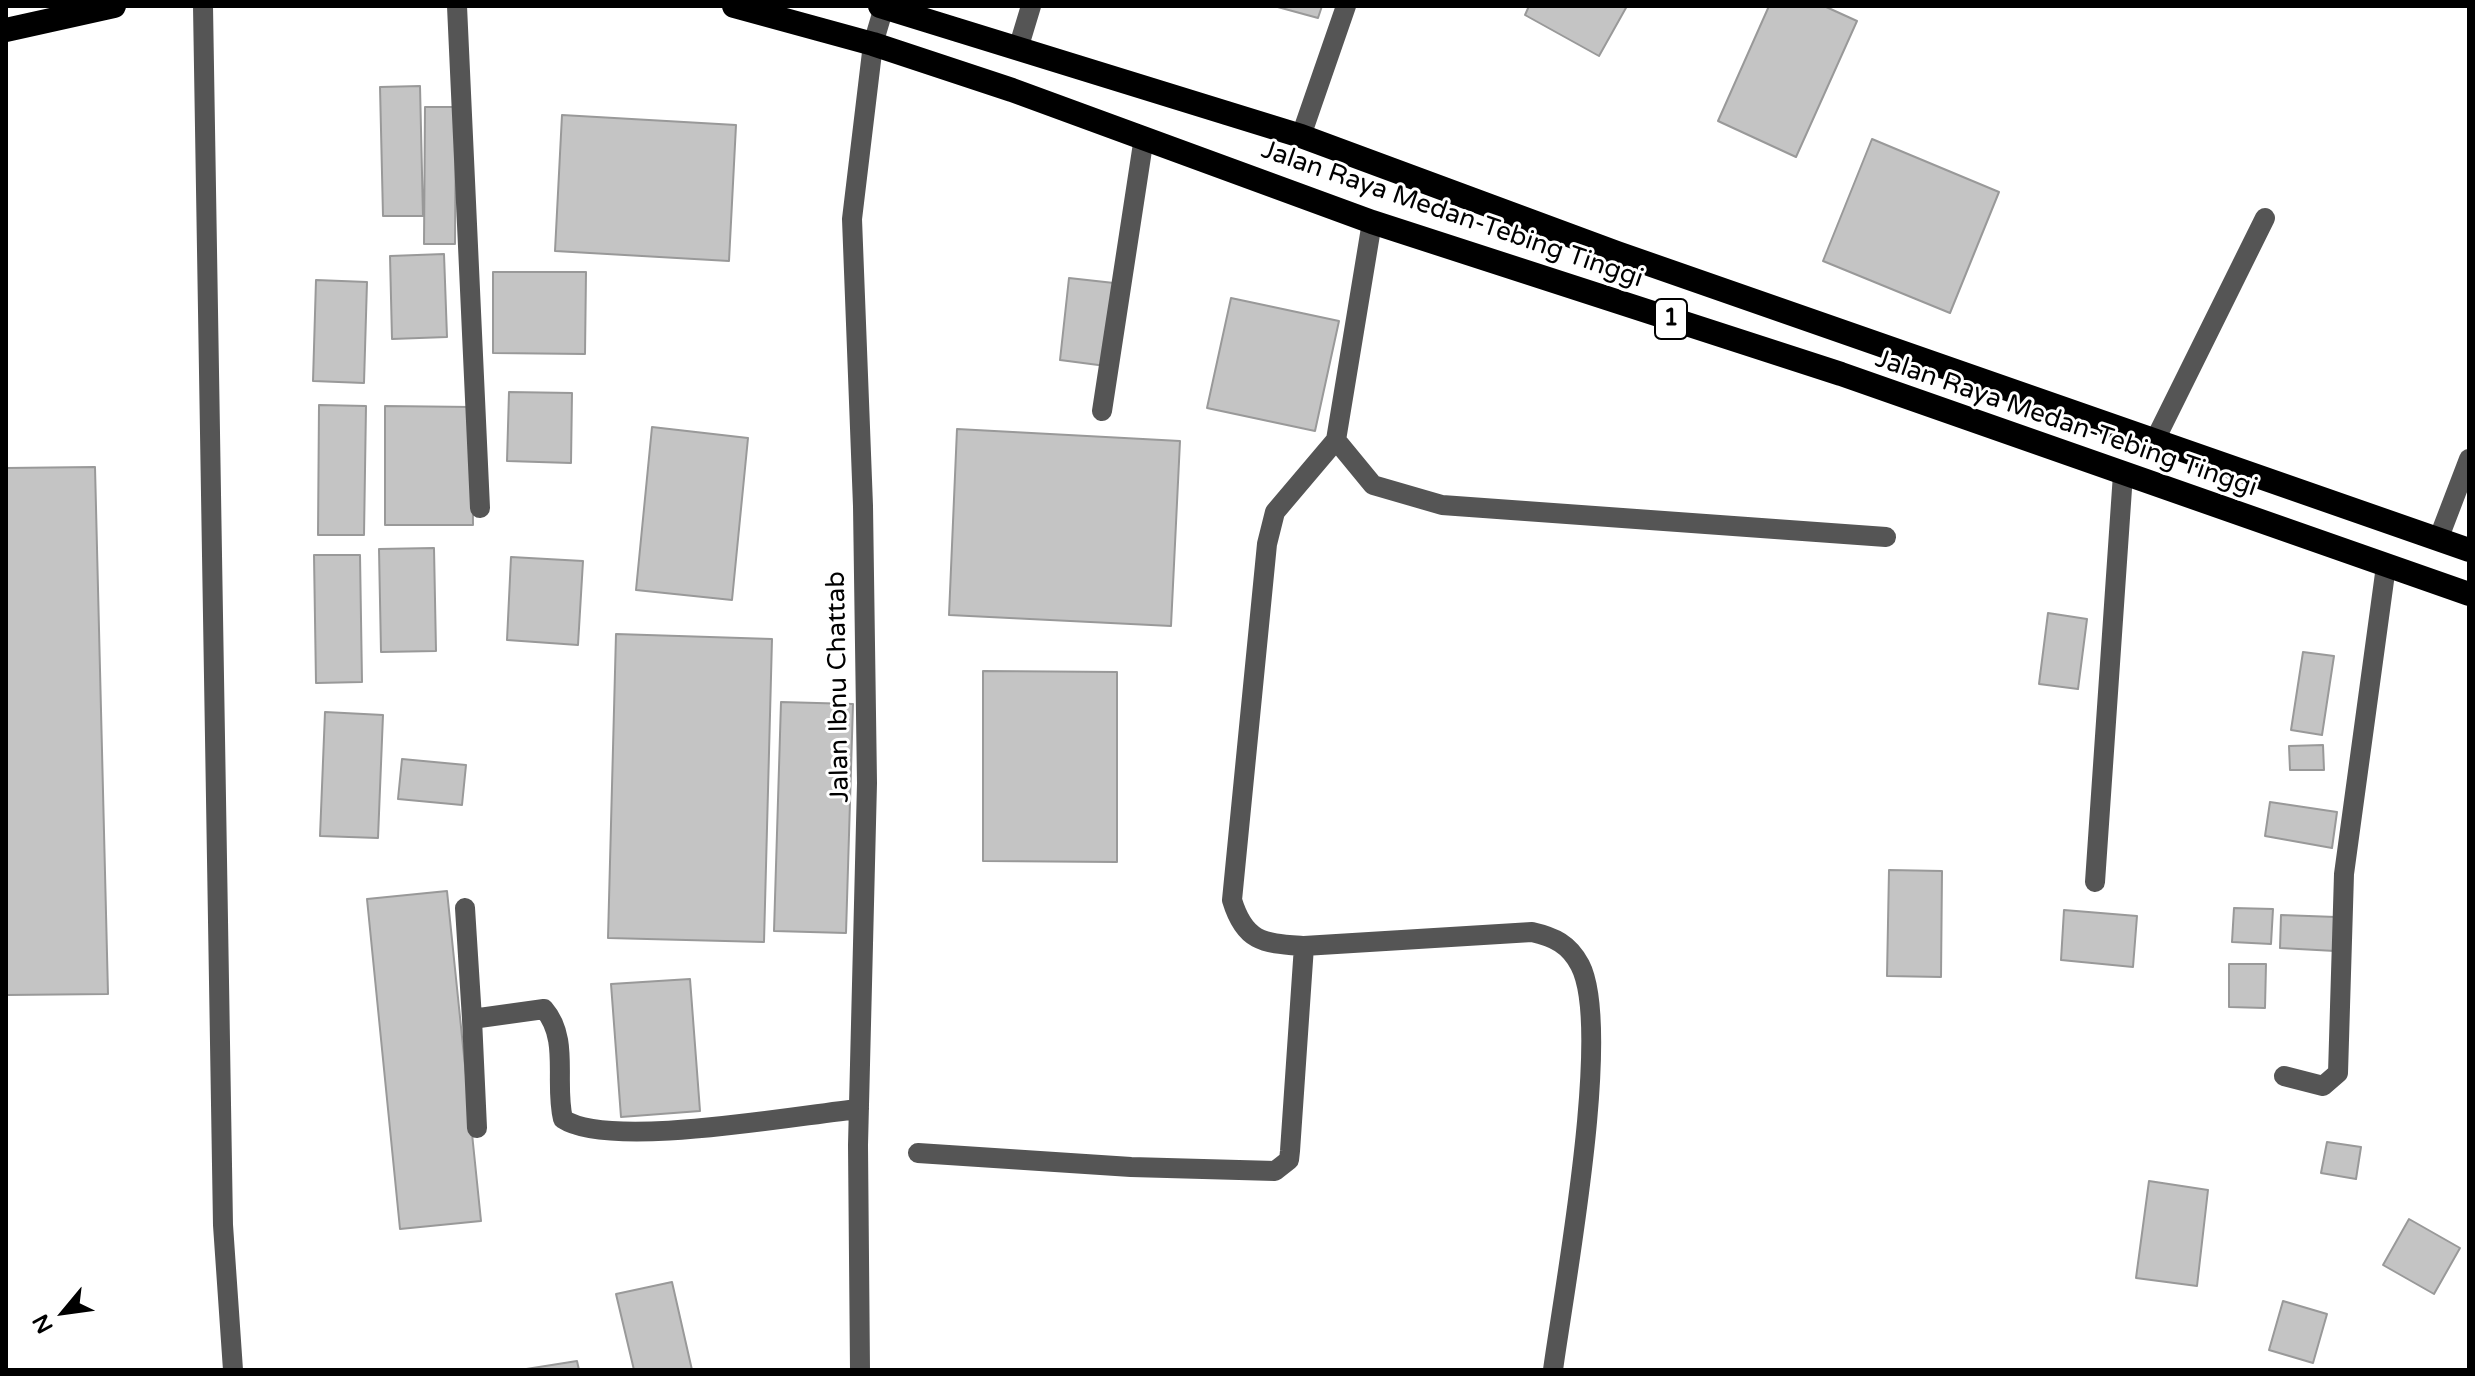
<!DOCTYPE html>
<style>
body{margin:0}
#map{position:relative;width:2475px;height:1376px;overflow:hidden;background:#fff;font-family:"Varela Round",sans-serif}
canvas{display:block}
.frame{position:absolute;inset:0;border:8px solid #000;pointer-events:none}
.north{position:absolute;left:24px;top:1272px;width:80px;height:80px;-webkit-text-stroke:6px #fff;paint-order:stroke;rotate:241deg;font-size:22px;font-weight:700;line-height:32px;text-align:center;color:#000}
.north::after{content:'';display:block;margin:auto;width:28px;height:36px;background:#000;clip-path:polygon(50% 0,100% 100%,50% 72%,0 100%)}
</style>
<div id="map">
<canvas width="2475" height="1376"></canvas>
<div class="frame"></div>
<div class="north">N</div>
</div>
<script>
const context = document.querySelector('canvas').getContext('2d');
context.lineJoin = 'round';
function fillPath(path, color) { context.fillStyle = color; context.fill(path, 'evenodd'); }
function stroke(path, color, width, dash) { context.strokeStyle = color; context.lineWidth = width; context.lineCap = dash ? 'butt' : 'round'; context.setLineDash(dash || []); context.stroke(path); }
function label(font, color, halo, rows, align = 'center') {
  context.font = font + ' "Varela Round",sans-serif'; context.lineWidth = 6; context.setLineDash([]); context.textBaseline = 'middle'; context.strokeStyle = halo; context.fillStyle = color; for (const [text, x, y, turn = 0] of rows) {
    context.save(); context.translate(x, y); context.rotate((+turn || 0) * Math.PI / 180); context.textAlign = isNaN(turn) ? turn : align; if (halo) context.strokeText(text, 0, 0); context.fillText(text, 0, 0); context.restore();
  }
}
const building = new Path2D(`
 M1274,6H1322L1318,18Z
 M1529,6H1627L1599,56L1525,15Z
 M1769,6H1824L1857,21L1796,157L1718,121Z
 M420,86L423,216H383L380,87Z
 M425,107H456L455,244H424Z
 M562,115L736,125L729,261L555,251Z
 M1872,139L1999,192L1950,313L1823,261Z
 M444,254L447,337L392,339L390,256Z
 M493,272H586L585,354L493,353Z
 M1069,278L1114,283L1106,366L1060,360Z
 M316,280L367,282L364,383L313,381Z
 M1231,298L1339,321L1315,431L1207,408Z
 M509,392L572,393L571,463L507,461Z
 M319,405L366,406L364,535H318Z
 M385,406L472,407L473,525H385Z
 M652,427L748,438L732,600L636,590Z
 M957,429L1180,441L1171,626L949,615Z
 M95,467L108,994L6,995V468Z
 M434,548L436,651L381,652L379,549Z
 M314,555H360L362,682L316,683Z
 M511,557L583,561L578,645L507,640Z
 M2048,613L2087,619L2078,689L2039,684Z
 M616,634L772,639L764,942L608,938Z
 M2303,652L2334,656L2322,735L2291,730Z
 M983,671L1117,672V862L983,861Z
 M781,702L853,704L846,933L774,931Z
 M325,712L383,715L378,838L320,836Z
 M2323,745L2324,770H2290L2289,746Z
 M402,759L466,765L462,805L398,799Z
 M2270,802L2337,812L2332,848L2265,836Z
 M1889,870L1942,871L1941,977L1887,976Z
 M447,891L481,1221L400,1229L367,899Z
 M2234,908L2273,909L2271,944L2232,942Z
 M2064,910L2137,916L2133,967L2061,960Z
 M2281,915L2336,917L2335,951L2280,948Z
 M2229,964H2266L2265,1008L2229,1007Z
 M690,979L700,1111L621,1117L611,984Z
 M2327,1142L2361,1147L2356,1179L2321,1173Z
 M2149,1181L2208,1190L2197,1286L2136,1278Z
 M2409,1219L2460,1248L2434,1294L2383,1265Z
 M672,1282L692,1370H634L616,1294Z
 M2283,1301L2327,1314L2313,1363L2269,1350Z
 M577,1361L579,1370H520Z`);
const minor = new Path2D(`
 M203,6L223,1225L233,1370
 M457,6L480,508
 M1018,49L1031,6
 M1301,136L1346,6
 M1372,222L1336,440L1275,512L1267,544L1232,900C1245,943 1264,943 1304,946L1532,932C1554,937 1569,944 1580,965C1613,1028 1564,1289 1553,1370
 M1102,411L1144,137
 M1336,440L1373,485L1442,505L1886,537
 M2155,440L2265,218
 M2438,540L2469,459
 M2095,882L2123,474
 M465,908L472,1019L544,1009C570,1039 554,1082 563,1119C610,1150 797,1115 859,1109
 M472,1019L477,1128
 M2284,1076L2323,1086L2338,1073L2344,874L2386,566
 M918,1153L1131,1167L1275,1171L1289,1160L1290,1151L1304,946
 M860,1370L858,1145L867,783L863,506L852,219L873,44L884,7`);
const highway = new Path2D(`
 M734,6L873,44L1012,90L1372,222L1841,374L2469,594
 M880,6L1301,136L1617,253L2469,550
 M6,30L114,6`);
const shields = [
 [1671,319,32]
];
const shieldNames = [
 ["1",1671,319]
];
const streetNames = [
 ["Jalan Raya Medan-Tebing Tinggi",1452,215,19],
 ["Jalan Raya Medan-Tebing Tinggi",2066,424,19],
 ["Jalan Ibnu Chattab",839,687,-91]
];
fillPath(building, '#c4c4c4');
stroke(building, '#999', 2);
stroke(minor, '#555', 20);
stroke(highway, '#000', 24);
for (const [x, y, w] of shields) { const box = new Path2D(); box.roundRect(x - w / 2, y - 20, w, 40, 6); context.fillStyle = '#fff'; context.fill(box); stroke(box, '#000', 2); }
label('bold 24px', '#000', null, shieldNames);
label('26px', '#000', '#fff', streetNames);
</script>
